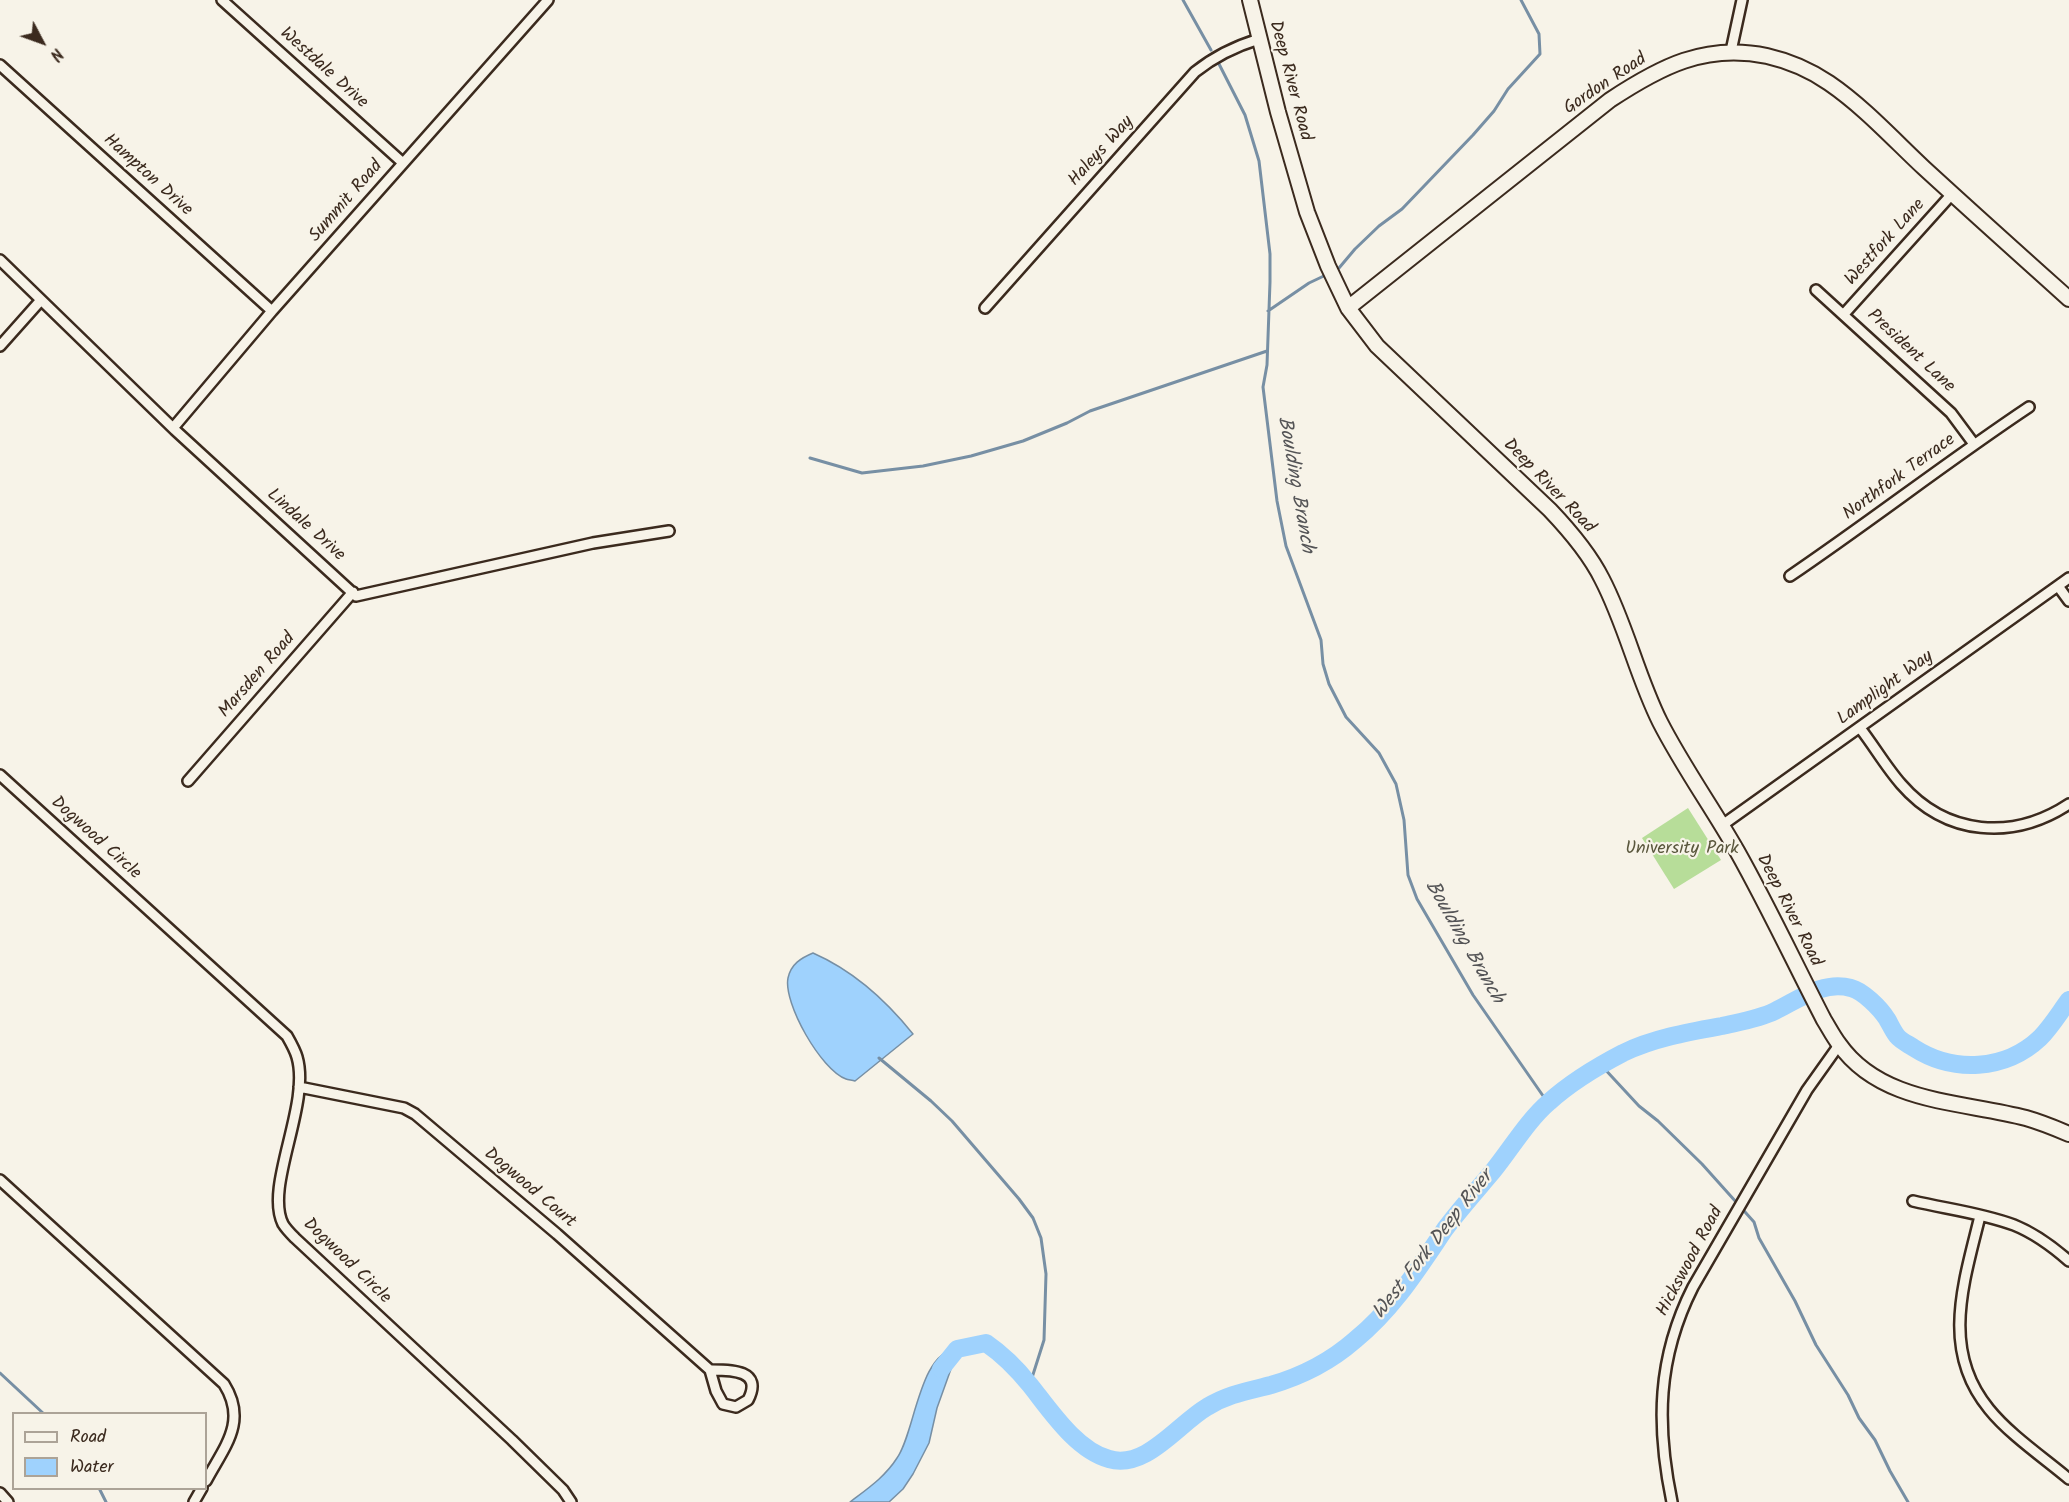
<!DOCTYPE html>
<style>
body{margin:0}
#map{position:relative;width:2069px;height:1502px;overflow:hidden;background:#f7f3e8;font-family:Kalam,sans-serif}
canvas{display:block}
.legend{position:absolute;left:12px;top:1412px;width:195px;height:78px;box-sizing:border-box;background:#f7f3e8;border:2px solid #aca397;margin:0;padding:8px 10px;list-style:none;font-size:18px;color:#3b2a1e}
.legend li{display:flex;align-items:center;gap:12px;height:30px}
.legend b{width:30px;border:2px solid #aca397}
.north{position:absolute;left:12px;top:12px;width:60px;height:60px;-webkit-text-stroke:4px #f7f3e8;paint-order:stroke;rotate:131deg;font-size:16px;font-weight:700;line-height:24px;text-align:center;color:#3b2a1e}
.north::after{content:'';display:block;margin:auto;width:21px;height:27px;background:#3b2a1e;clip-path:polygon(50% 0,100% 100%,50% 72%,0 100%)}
</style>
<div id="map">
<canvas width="2069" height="1502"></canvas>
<ul class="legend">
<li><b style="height:8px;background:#f7f3e8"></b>Road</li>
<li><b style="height:16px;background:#9fd2fd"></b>Water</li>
</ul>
<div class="north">N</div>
</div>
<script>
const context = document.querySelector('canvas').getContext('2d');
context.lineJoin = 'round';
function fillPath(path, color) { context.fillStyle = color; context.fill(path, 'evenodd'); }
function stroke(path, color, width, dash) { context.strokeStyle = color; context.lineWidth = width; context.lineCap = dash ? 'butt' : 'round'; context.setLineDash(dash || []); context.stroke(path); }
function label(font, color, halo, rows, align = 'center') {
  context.font = font + ' Kalam,sans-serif'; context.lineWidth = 4.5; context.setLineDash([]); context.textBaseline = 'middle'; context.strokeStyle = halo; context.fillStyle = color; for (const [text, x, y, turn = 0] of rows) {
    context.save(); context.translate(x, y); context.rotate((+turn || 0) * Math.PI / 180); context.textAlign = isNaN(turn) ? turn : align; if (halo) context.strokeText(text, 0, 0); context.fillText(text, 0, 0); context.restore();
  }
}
const green = new Path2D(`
 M1688,808L1721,860L1674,889L1642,838Z`);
const water = new Path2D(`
 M813,953C854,971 885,999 913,1034L855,1081C852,1080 848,1080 846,1079C821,1070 783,1003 788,978C791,964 801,958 813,953Z
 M957,1349L956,1355L937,1408L929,1443L913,1474L903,1489L889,1502H850C867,1489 885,1477 897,1458C915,1433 919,1351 957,1349Z`);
const stream = new Path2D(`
 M1183,0L1211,50
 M1219,64L1245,115L1259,161L1270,254V282L1267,365L1263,387L1277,501L1286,546L1321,640L1323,664L1329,684L1346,717L1379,753L1396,784L1404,820L1408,875L1417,899L1473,995L1548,1103
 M1334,271L1339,268L1355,249L1379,226L1402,209L1473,135L1494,111L1508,89L1540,54L1539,34L1521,0
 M1268,311L1309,283L1328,274
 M810,458L862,473L923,466L971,456L1023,441L1067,423L1090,411L1267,351
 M879,1058L931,1101L952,1121L1019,1199L1033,1218L1041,1238L1046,1274L1044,1340L1030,1384
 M1601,1065L1639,1106L1658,1121L1702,1164L1754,1222L1759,1238L1795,1301L1816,1345L1848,1395L1859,1418L1875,1440L1890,1471L1908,1502
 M0,1373L44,1414
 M99,1488L106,1502`);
const river = new Path2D(`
 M941,1369L957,1349L986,1343C1002,1354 1018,1370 1030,1385C1050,1410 1076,1450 1109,1459C1146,1470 1178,1424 1207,1407C1228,1394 1248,1391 1271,1385C1302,1376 1331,1361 1355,1340C1393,1309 1418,1269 1445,1229C1460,1209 1477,1190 1493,1171C1511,1149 1527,1121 1549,1102C1570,1083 1598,1066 1623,1053C1654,1038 1689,1032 1722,1026C1739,1022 1759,1019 1775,1011C1798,1000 1823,980 1851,988C1863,991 1880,1008 1887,1019C1890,1024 1893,1031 1897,1036C1901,1041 1908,1044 1914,1048C1953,1073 2005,1071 2040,1038C2051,1027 2060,1012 2069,1000`);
const street = new Path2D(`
 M222,0L403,163
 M1731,51L1742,0
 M0,65L272,311
 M0,260L175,430L356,596L593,543L669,531
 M1816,290L1951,413L1974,444
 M985,308L1195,72C1215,56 1236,46 1259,39
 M1844,314L1952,194
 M0,346L41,300
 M173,428L272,311L548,0
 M1790,576C1871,521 1948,461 2029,407
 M2058,586L2069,601
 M1860,728C1874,746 1886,767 1901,784C1946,836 2013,841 2069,804
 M0,775L287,1036C291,1043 295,1050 297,1057C311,1105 264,1186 283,1224C286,1229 291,1234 295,1238L512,1440L563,1490L571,1502
 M188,781L353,592
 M1721,826L2069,578
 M299,1087L404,1108L415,1114L557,1234L710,1370C729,1370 764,1369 748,1400L736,1407L723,1404L716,1391L710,1370
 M0,1180L224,1384C248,1422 224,1447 206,1481
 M1913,1201C1947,1209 1982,1213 2014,1225C2034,1233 2053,1247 2069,1261
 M1980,1216C1964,1282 1940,1350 1989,1409C2009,1434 2044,1458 2069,1479
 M0,1493L8,1502
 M194,1502L202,1488
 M1672,1502C1656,1425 1657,1358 1693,1287L1807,1090L1839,1045`);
const secondary = new Path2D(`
 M1250,0L1278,112L1307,212L1328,266L1348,308L1377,346L1550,510C1570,531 1589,553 1602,579C1626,625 1637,676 1660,722C1683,767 1712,807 1737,851C1768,906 1795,964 1824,1020C1829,1028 1833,1036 1839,1044C1881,1104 1962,1101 2026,1118C2040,1122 2055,1128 2069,1134
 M1348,308L1610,100C1660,67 1705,43 1767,56C1789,61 1810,70 1829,83C1864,107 1893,139 1924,168C1972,212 2021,256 2069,299`);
const streetNames = [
 ["Westdale Drive",323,69,42],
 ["Deep River Road",1289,81,75],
 ["Gordon Road",1606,85,-34],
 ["Haleys Way",1102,152,-48],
 ["Hampton Drive",147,176,42],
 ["Summit Road",347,202,-49],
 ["Westfork Lane",1886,243,-48],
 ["President Lane",1910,352,43],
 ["Northfork Terrace",1900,478,-36],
 ["Deep River Road",1548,487,46],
 ["Lindale Drive",305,526,42],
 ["Marsden Road",258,676,-49],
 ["Lamplight Way",1886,689,-36],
 ["Dogwood Circle",95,839,42],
 ["Deep River Road",1788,911,63],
 ["Dogwood Court",529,1189,40],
 ["Dogwood Circle",346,1262,44],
 ["Hickswood Road",1691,1262,-62]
];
const parkNames = [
 ["University Park",1682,850]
];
const waterNames = [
 ["Boulding Branch",1294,485,80],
 ["Boulding Branch",1463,943,60],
 ["West Fork Deep River",1434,1246,-52]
];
fillPath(green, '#b7dd99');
fillPath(water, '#9fd2fd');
stroke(water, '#778fa4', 1.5);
stroke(stream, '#778fa4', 3);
stroke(river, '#9fd2fd', 18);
stroke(street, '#3b2a1e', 14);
stroke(secondary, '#3b2a1e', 18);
stroke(street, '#f7f3e8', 9);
stroke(secondary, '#f7f3e8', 14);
label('18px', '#3b2a1e', '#f7f3e8', streetNames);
label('18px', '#5a573d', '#f7f3e8', parkNames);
label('italic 20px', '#545456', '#f7f3e8', waterNames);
</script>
